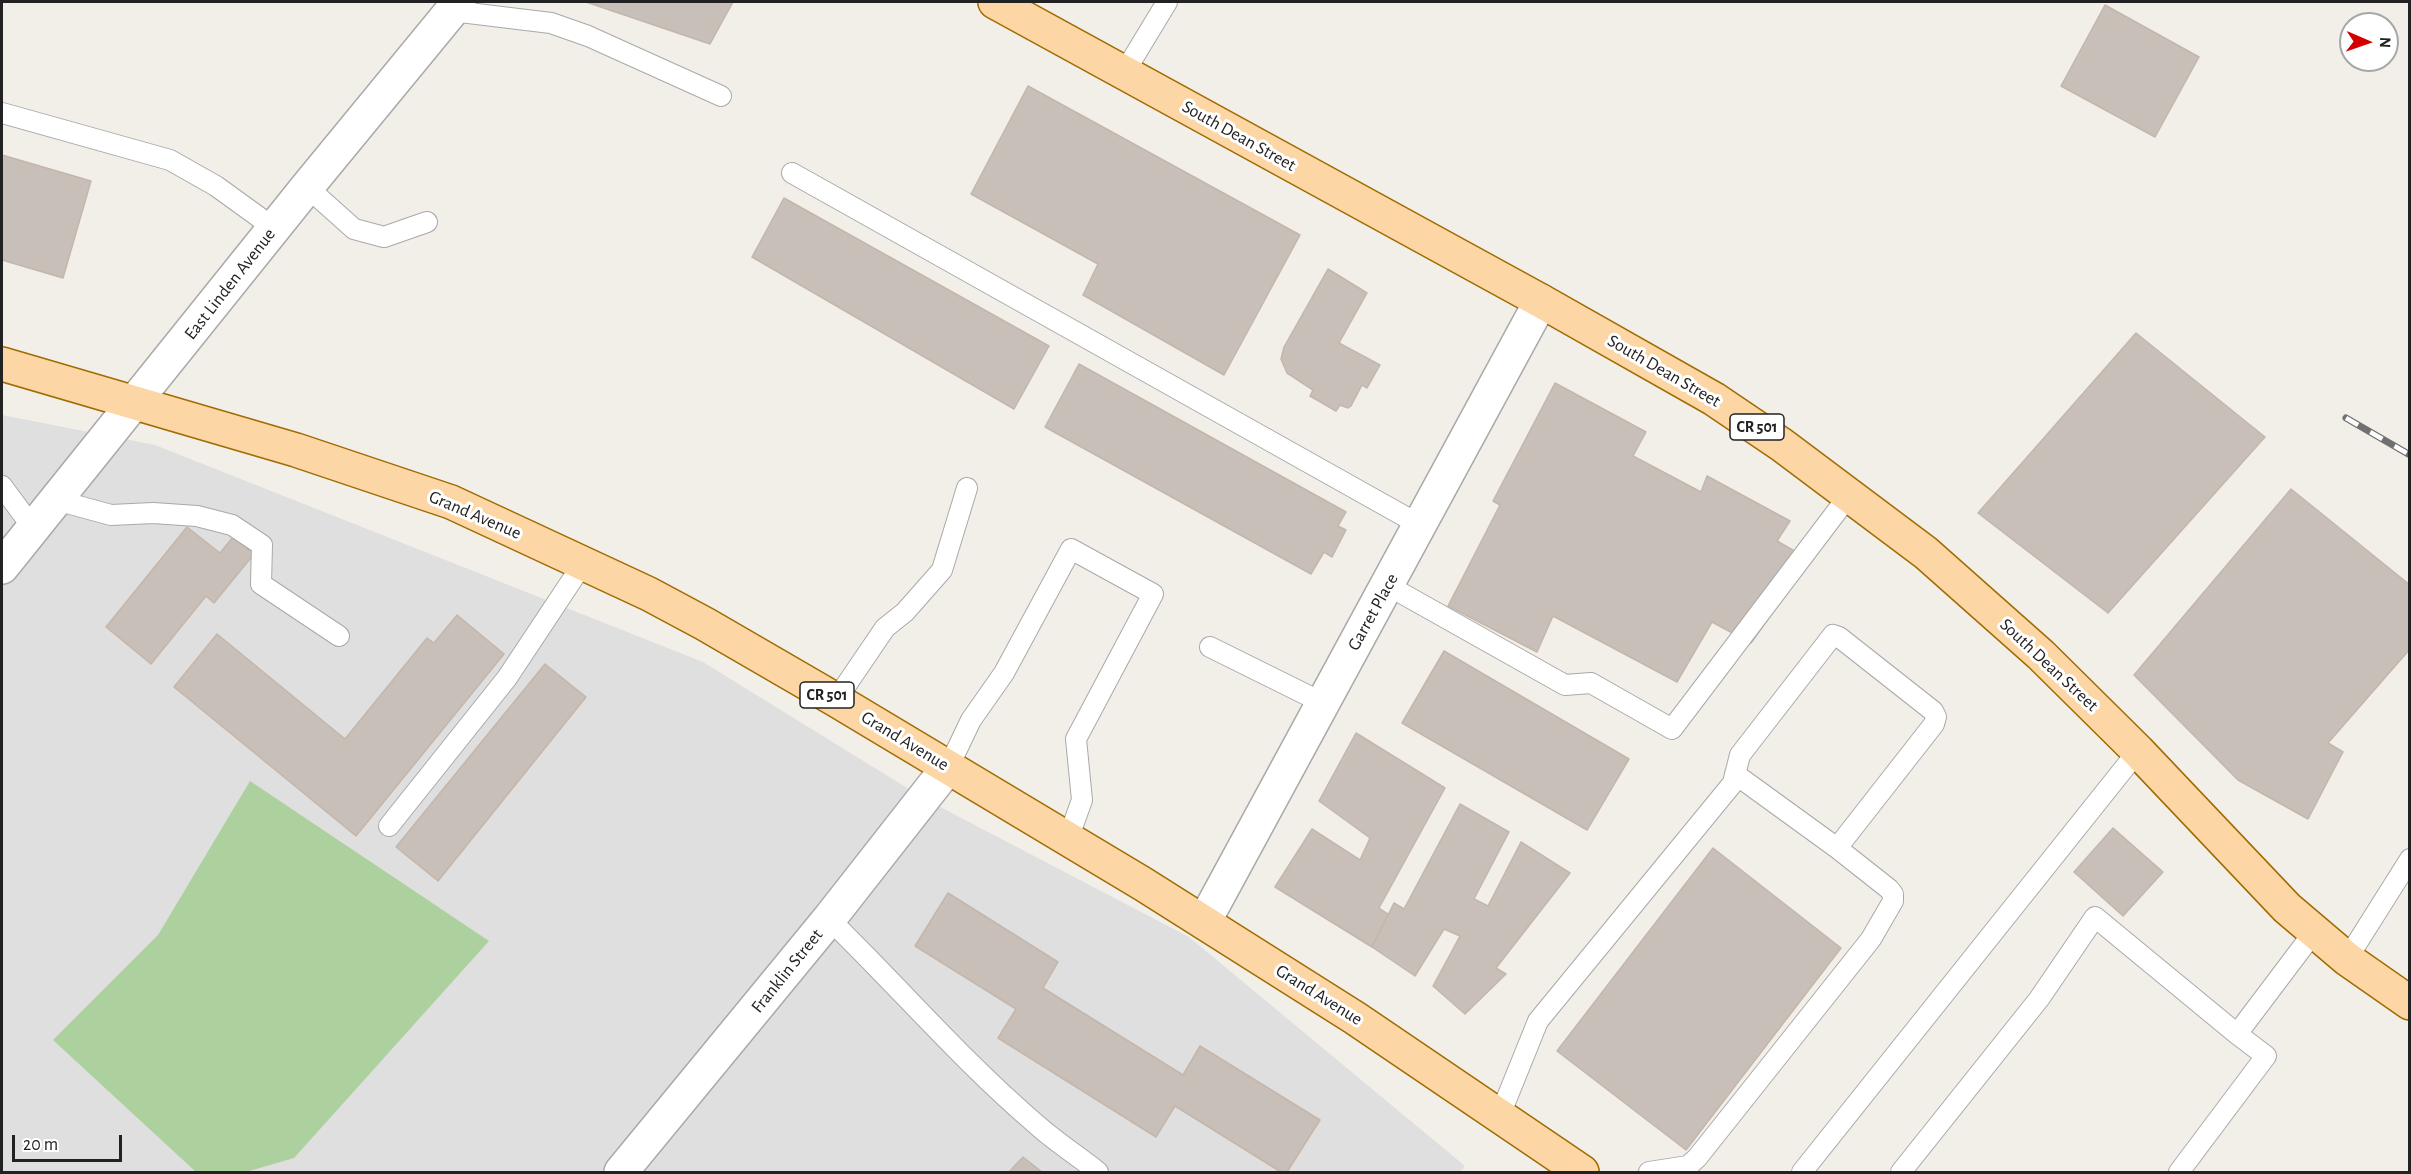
<!DOCTYPE html>
<style>
body{margin:0}
#map{position:relative;width:2411px;height:1174px;overflow:hidden;background:#f2efe9;font-family:"Alegreya Sans",sans-serif}
canvas{display:block}
.frame{position:absolute;inset:0;border:3px solid #222;pointer-events:none}
.north{position:absolute;left:2339px;top:12px;width:60px;height:60px;box-sizing:border-box;background:#fff;border:2px solid #a7a7a7;border-radius:50%;rotate:92deg;font-size:16px;font-weight:700;line-height:24px;text-align:center;color:#222}
.north::after{content:'';display:block;margin:auto;width:21px;height:27px;background:#d40000;clip-path:polygon(50% 0,100% 100%,50% 72%,0 100%)}
.scale{position:absolute;left:12px;top:1135px;width:110px;height:27px;box-sizing:border-box;border:3px solid #222;border-top:0;padding-left:8px;font-size:18px;line-height:21px;white-space:nowrap;color:#222;-webkit-text-stroke:4px #fff;paint-order:stroke}
</style>
<div id="map">
<canvas width="2411" height="1174"></canvas>
<div class="frame"></div>
<div class="north">N</div>
<div class="scale">20 m</div>
</div>
<script>
const context = document.querySelector('canvas').getContext('2d');
context.lineJoin = 'round';
function fillPath(path, color) { context.fillStyle = color; context.fill(path, 'evenodd'); }
function stroke(path, color, width, dash) { context.strokeStyle = color; context.lineWidth = width; context.lineCap = dash ? 'butt' : 'round'; context.setLineDash(dash || []); context.stroke(path); }
function label(font, color, halo, rows, align = 'center') {
  context.font = font + ' "Alegreya Sans",sans-serif'; context.lineWidth = 6; context.setLineDash([]); context.textBaseline = 'middle'; context.strokeStyle = halo; context.fillStyle = color; for (const [text, x, y, turn = 0] of rows) {
    context.save(); context.translate(x, y); context.rotate((+turn || 0) * Math.PI / 180); context.textAlign = isNaN(turn) ? turn : align; if (halo) context.strokeText(text, 0, 0); context.fillText(text, 0, 0); context.restore();
  }
}
const residential = new Path2D(`
 M2,415L155,445L703,662L925,799L1189,937L1465,1166L1460,1172H2Z`);
const forest = new Path2D(`
 M250,781L489,941L294,1158L246,1172H196L53,1040L158,935Z`);
const building = new Path2D(`
 M586,2H733L710,44Z
 M2105,5L2199,57L2155,137L2061,86Z
 M1028,86L1300,235L1224,375L1083,295L1098,264L971,194Z
 M2,155L91,181L63,278L2,260Z
 M784,198L1049,346L1014,409L752,257Z
 M1328,269L1367,293L1339,343L1380,365L1367,388L1362,385L1351,406L1348,408L1340,405L1336,411L1310,396L1313,390L1287,373L1281,359L1284,347Z
 M2136,333L2265,437L2108,613L1978,513Z
 M1079,364L1346,512L1338,526L1346,530L1332,557L1324,552L1311,574L1045,427Z
 M1555,383L1646,432L1633,456L1701,492L1707,476L1790,521L1777,541L1810,560L1751,643L1712,622L1677,682L1553,616L1537,652L1448,606L1500,505L1493,501Z
 M2291,489L2410,585V649L2328,743L2343,752L2308,819L2238,780L2134,675Z
 M187,527L220,553L233,537L254,554L214,603L206,596L151,664L106,627Z
 M457,615L504,654L356,836L174,687L217,634L345,739L427,638L434,643Z
 M1444,651L1629,759L1587,830L1402,723Z
 M545,664L586,697L438,881L396,847Z
 M1356,733L1445,788L1379,908L1388,914L1372,947L1275,887L1312,829L1360,860L1370,838L1319,801Z
 M1460,804L1509,832L1474,899L1488,906L1521,842L1570,873L1496,968L1506,974L1465,1014L1433,986L1460,936L1444,929L1415,976L1372,947L1394,903L1404,909Z
 M2113,828L2163,872L2123,916L2074,872Z
 M1713,848L1841,948L1686,1150L1557,1051Z
 M948,893L1058,962L1043,988L1183,1075L1200,1046L1320,1120L1287,1172H1281L1175,1106L1156,1137L998,1038L1016,1009L915,946Z
 M1023,1157L1042,1172H1009Z`);
const service = new Path2D(`
 M452,11L551,23L588,36L721,96
 M1124,73L1167,2
 M2,113L170,160L216,186L274,228
 M792,173L1420,525
 M307,187L354,229L384,237L427,222
 M2,486L33,528
 M56,500L111,515L153,513L197,516L232,525L262,545L261,584L339,636
 M1387,585L1565,685L1591,683L1672,729L1850,494
 M1210,647L1323,703
 M836,700L885,628L905,612L942,570L967,488
 M949,766L971,720L1004,673L1071,549L1153,594L1076,739L1082,800L1068,839
 M389,826L507,678L584,562
 M829,919C899,987 962,1061 1037,1125C1056,1142 1078,1156 1098,1172
 M2347,959L2410,859
 M1500,1115L1538,1021L1733,783L1740,755L1833,635L1839,637L1933,711L1936,717L1934,724L1837,848L1735,774
 M1649,1172L1688,1166L1697,1158L1871,939L1893,901V894L1889,889L1837,848
 M1802,1172L2138,751
 M1901,1172L2039,999L2095,917L2237,1034L2314,932
 M2179,1172L2266,1056L2237,1034`);
const minor = new Path2D(`
 M2,567L307,187L459,2
 M1204,922L1541,301
 M621,1172L829,919L949,766`);
const primary = new Path2D(`
 M995,2L1541,301L1714,399L1782,445L1926,553L2041,655L2138,751L2287,908L2347,959L2410,1003
 M2,364L296,450L451,502L649,594L705,624L836,700L1143,884L1355,1018L1582,1172`);
const rail = new Path2D(`
 M2346,418L2410,455`);
const shields = [
 [1757,427,54],
 [827,695,54]
];
const shieldNames = [
 ["CR 501",1757,427],
 ["CR 501",827,695]
];
const streetNames = [
 ["South Dean Street",1239,136,29],
 ["East Linden Avenue",230,284,-52],
 ["South Dean Street",1664,371,30],
 ["Grand Avenue",475,515,23],
 ["Garret Place",1373,612,-61],
 ["South Dean Street",2049,665,43],
 ["Grand Avenue",905,741,31],
 ["Franklin Street",787,971,-51],
 ["Grand Avenue",1319,995,32]
];
fillPath(residential, '#e0dfdf');
fillPath(forest, '#add19e');
fillPath(building, '#c7bfb8');
stroke(building, '#c4b6ab', 1.5);
stroke(service, '#a9a9a9', 22);
stroke(minor, '#a9a9a9', 36);
stroke(primary, '#a06b00', 36);
stroke(service, '#fff', 20);
stroke(minor, '#fff', 33);
stroke(primary, '#fcd6a4', 33);
stroke(rail, '#707070', 7);
stroke(rail, '#fff', 4.5, [14]);
for (const [x, y, w] of shields) { const box = new Path2D(); box.roundRect(x - w / 2, y - 13, w, 26, 4.5); context.fillStyle = '#fff'; context.fill(box); stroke(box, '#222', 1.5); }
label('bold 16px', '#222', null, shieldNames);
label('18px', '#222', '#fff', streetNames);
</script>
